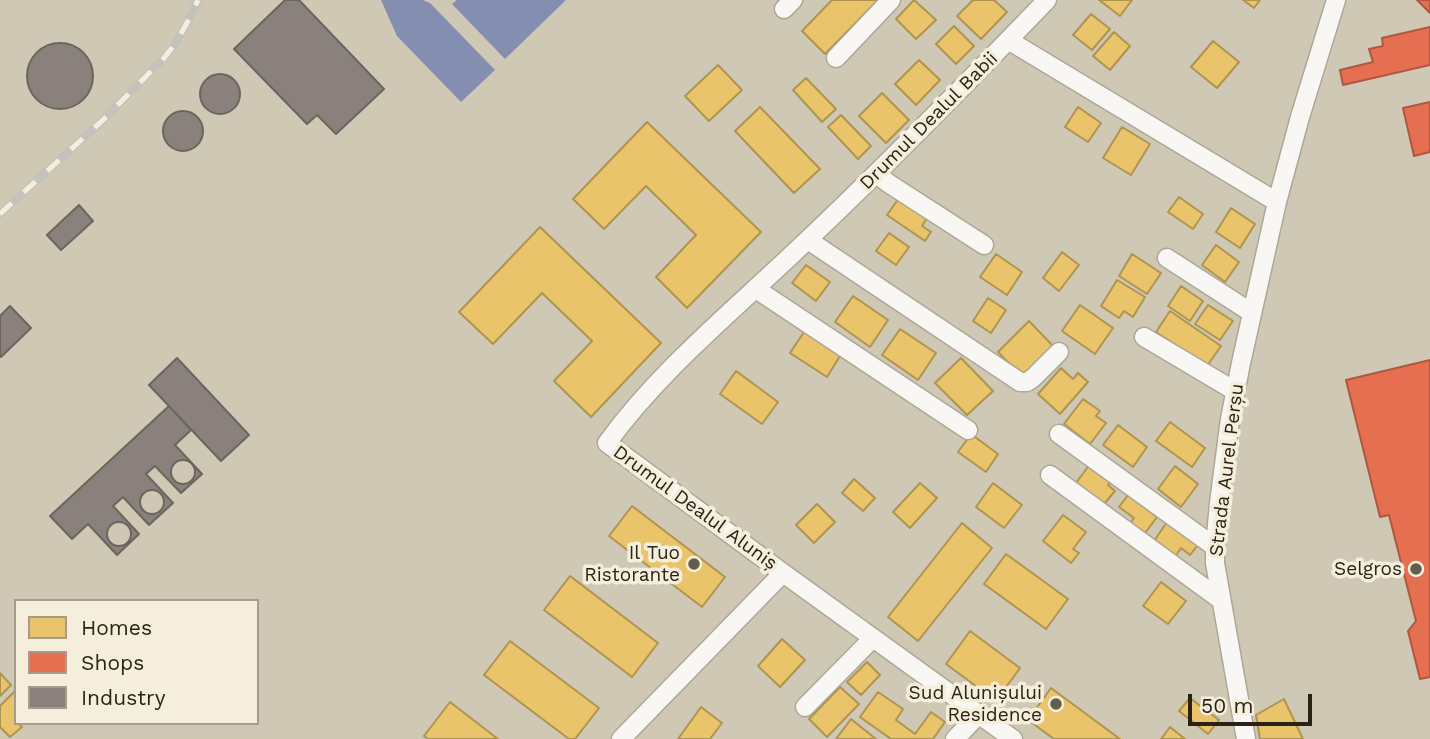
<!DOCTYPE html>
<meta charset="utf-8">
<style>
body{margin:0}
#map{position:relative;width:1430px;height:739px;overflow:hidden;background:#cfc8b4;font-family:"Work Sans",sans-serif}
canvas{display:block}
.legend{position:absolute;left:14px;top:599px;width:245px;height:126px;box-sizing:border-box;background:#f6eedc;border:2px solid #a49d8c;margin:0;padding:9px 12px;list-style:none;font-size:21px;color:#282314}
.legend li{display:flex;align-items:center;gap:14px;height:35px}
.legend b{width:35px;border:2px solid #a49d8c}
.scale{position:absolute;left:1188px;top:694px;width:124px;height:32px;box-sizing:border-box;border:4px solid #282314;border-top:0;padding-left:9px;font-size:21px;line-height:24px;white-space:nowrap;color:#282314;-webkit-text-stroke:5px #f6eedc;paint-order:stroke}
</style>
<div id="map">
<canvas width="1430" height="739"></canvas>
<ul class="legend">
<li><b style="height:19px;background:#e9c46a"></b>Homes</li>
<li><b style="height:19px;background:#e76f51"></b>Shops</li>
<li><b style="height:19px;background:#8a817c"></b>Industry</li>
</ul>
<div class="scale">50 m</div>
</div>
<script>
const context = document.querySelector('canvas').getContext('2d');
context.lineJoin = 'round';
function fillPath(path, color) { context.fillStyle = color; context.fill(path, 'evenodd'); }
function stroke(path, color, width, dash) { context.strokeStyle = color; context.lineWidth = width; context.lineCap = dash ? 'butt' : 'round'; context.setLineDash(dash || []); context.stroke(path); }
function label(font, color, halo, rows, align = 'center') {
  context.font = font + ' "Work Sans",sans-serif'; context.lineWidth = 7; context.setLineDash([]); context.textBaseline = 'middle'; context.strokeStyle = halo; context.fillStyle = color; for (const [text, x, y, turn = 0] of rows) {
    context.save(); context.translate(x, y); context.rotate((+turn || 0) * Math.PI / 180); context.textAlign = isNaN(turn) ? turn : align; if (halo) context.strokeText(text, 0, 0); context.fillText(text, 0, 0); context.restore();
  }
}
const water = new Path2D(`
 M381,0H423L430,3L495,70L461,102L397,36Z
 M457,0H566L505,59L452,4Z`);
const homes = new Path2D(`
 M832,0H878L825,54L802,31Z
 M914,0L936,20L916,39L896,19Z
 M973,0H994L1007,12L981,39L957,16Z
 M1099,0H1132L1120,16Z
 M1243,0H1260L1254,8Z
 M1091,14L1110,29L1092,50L1073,35Z
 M954,26L974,46L956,64L936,44Z
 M1114,32L1130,46L1110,70L1093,56Z
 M1213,41L1239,62L1217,88L1191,67Z
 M919,60L940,80L916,105L895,84Z
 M718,65L742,90L709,121L685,96Z
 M806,78L836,109L822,122L793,90Z
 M882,93L909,120L886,143L859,116Z
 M760,107L820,169L794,193L735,131Z
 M1078,107L1101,123L1088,142L1065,127Z
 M841,115L871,146L858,159L828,127Z
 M647,122L761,232L687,308L656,277L696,235L646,186L604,229L573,199Z
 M1122,127L1150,144L1131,175L1103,158Z
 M1179,197L1203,214L1193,229L1168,212Z
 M899,198L927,218L922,226L931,232L925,241L887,215Z
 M1231,208L1255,224L1240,248L1216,232Z
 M540,227L661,343L591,417L554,381L592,341L542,293L493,344L459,312Z
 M889,233L909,247L896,265L876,251Z
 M1216,245L1239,262L1225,282L1202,265Z
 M1062,252L1079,265L1059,291L1043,278Z
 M996,254L1022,272L1007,295L980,277Z
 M1132,254L1161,273L1147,294L1119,276Z
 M806,265L830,282L816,301L792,283Z
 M1117,280L1145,297L1133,317L1124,311L1119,318L1101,306Z
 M1181,286L1203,301L1190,321L1168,306Z
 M853,296L888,320L870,347L835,322Z
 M988,298L1006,310L991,333L973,321Z
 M1080,305L1113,328L1095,354L1062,331Z
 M1208,305L1233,321L1220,340L1195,324Z
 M1170,311L1221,346L1207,366L1156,332Z
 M1029,321L1053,346L1022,377L998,352Z
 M900,329L936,353L918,380L882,355Z
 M804,332L840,356L827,377L790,353Z
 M961,358L993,391L967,415L935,383Z
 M1061,368L1073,379L1078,373L1088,382L1060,414L1038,394Z
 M736,371L778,402L762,424L720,394Z
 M1083,399L1100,411L1096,416L1106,423L1090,444L1064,424Z
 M1170,422L1205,448L1192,467L1156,441Z
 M1118,425L1147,447L1133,467L1103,445Z
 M971,434L998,454L986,472L958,452Z
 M1090,464L1111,480L1108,485L1115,491L1104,504L1076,483Z
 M1175,466L1198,484L1181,507L1158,489Z
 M854,479L875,498L863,511L842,493Z
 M920,483L937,498L910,528L893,512Z
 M993,483L1022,505L1004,528L976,507Z
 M1128,495L1157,517L1143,536L1129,525L1134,518L1119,507Z
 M817,504L835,522L814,543L796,525Z
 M632,506L725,577L702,607L609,536Z
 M1063,515L1086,532L1073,549L1079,553L1071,563L1043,541Z
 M1167,522L1198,545L1190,555L1181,548L1175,557L1154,541Z
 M962,523L992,548L918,641L888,617Z
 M1006,554L1068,599L1046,629L984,584Z
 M570,576L658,643L632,677L544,610Z
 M1161,582L1186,601L1168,624L1143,606Z
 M970,631L1020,668L996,701L946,664Z
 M782,639L805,660L780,687L758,666Z
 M510,641L599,708L575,739H569L484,675Z
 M867,662L880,675L861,695L847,682Z
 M0,673L11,685L0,696Z
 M840,687L859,704L827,737L809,719Z
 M1051,688L1120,739H1054L1028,720Z
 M16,690V723H22L20,725L22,727L10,737L0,727V706Z
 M878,692L903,709L896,720L915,734L931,712L945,722L933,739H891L860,717Z
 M1190,698L1219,720L1208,734L1179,711Z
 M1284,699L1303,739H1260L1256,715Z
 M450,702L498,739H428L424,736Z
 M701,707L722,723L710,739H678Z
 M851,719L876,739H836Z
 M1170,727L1185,739H1161Z`);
const shops = new Path2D(`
 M1417,0H1430V13Z
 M1430,27V65L1343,85L1340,70L1373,62L1369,49L1383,46L1382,38Z
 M1430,102V152L1414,156L1403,108Z
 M1430,360V677L1420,679L1408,631L1416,621L1389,515L1380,517L1346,380Z`);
const industry = new Path2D(`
 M285,0H299L384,89L336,134L317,115L307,124L234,49Z
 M27 76a33 33 0 1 1 66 0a33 33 0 1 1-66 0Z
 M200 94a20 20 0 1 1 40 0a20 20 0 1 1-40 0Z
 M163 131a20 20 0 1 1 40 0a20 20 0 1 1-40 0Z
 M79,205L93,221L61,250L47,235Z
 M10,306L31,328L1,357L0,355V316Z
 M177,358L249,435L221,461L149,385Z
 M169,406L191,430L175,445L202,474L181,493L155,466L146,474L173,503L149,525L123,497L113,506L139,534L117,555L88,524L72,539L50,516Z
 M171 472a12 12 0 1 1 24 0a12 12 0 1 1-24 0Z
 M140 502a12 12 0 1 1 24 0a12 12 0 1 1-24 0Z
 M107 534a12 12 0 1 1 24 0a12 12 0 1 1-24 0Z`);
const street = new Path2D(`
 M784,9L793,0
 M1008,40L1277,202
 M836,58L891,0
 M877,174L888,183L984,245
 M808,240L1020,382H1027L1033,378L1059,352
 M1167,258L1252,313
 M756,289L968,430
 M1144,337L1235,391
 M1059,434L1215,547
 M1050,475L1221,600
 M805,707L873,638
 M621,739L783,573
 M955,739L979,714
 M1013,739L783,573L607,443C661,369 734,310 800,247C885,167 966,84 1047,0
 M1246,739L1215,563V547L1219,503L1230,419L1241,363L1277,202L1300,117L1336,0`);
const rail = new Path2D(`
 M0,214L103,120L164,58L175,44L187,23L198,0`);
const markers = [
 [694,564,7,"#625d4c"],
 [1416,569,7,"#625d4c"],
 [1056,704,7,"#625d4c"]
];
const streetNames = [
 ["Drumul Dealul Babii",929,121,-45],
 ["Strada Aurel Perșu",1227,470,-83],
 ["Drumul Dealul Aluniș",695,508,36]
];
const poiNames = [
 ["Il Tuo",680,553],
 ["Ristorante",680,575],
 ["Selgros",1402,569],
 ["Sud Alunișului",1042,693],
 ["Residence",1042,715]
];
fillPath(water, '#838eb1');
fillPath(homes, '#e9c46a');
stroke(homes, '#af9450', 2);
fillPath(shops, '#e76f51');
stroke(shops, '#ae583f', 2);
fillPath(industry, '#8a817c');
stroke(industry, '#6d655d', 2);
stroke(street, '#ada798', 21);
stroke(street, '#f8f7f4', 18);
stroke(rail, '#c4c2bc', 8);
stroke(rail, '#f6eedc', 5, [16]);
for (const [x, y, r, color] of markers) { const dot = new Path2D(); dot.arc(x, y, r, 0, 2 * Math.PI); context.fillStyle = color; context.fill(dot); stroke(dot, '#f6eedc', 2.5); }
label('19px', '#282314', '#f6eedc', streetNames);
label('19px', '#282314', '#f6eedc', poiNames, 'right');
</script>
